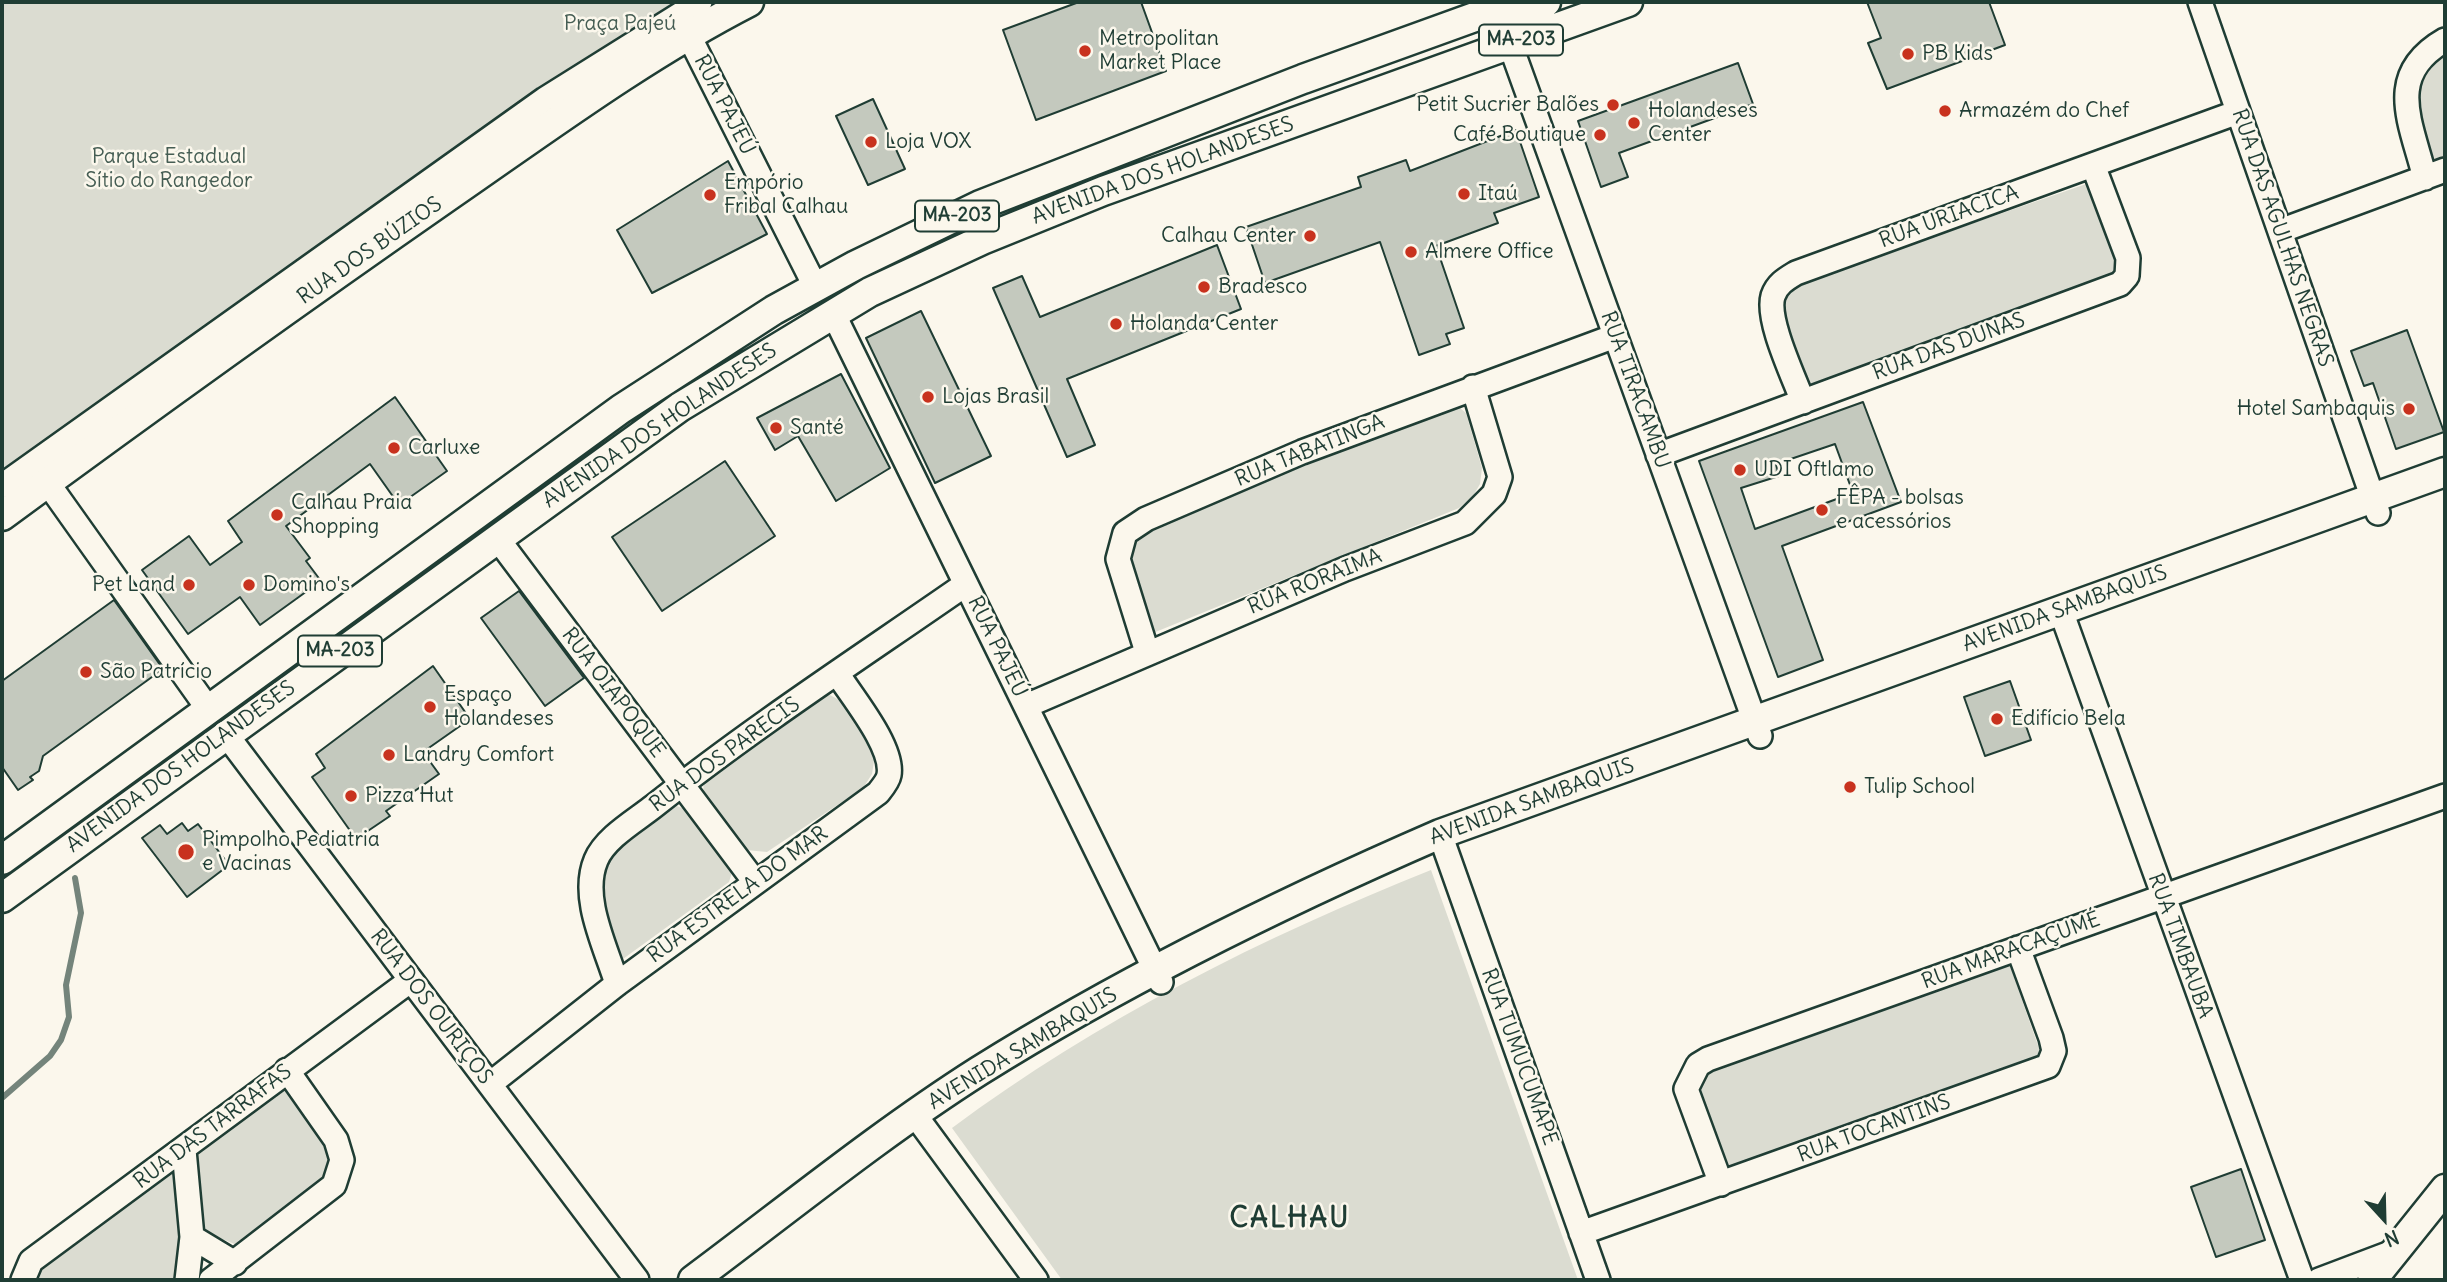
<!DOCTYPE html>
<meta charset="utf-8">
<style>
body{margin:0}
#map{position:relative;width:2447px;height:1282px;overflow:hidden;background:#fbf7ec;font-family:Delius,sans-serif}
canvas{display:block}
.frame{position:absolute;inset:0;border:4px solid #1f3d34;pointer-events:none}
.north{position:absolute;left:2349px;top:1184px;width:70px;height:70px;-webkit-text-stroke:5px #fbf7ec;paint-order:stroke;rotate:158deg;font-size:19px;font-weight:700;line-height:28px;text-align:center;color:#1f3d34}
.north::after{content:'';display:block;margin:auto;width:24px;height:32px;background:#1f3d34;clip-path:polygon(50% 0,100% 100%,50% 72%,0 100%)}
</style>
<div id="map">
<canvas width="2447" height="1282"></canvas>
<div class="frame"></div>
<div class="north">N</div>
</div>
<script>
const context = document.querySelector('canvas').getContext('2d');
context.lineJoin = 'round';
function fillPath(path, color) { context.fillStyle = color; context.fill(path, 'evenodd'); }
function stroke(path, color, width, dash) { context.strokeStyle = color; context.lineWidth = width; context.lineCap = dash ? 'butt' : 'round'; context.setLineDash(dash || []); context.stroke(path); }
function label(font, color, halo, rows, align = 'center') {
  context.font = font + ' Delius,sans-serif'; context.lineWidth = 5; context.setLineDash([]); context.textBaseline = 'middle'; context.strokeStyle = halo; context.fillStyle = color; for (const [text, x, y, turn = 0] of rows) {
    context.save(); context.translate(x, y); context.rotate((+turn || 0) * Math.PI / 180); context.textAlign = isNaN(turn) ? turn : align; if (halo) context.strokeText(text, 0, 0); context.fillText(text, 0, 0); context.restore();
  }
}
const green = new Path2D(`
 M2,2H720L682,23L2,500Z
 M2445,51V159L2439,161C2407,140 2408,71 2445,51Z
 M2089,183L2119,260L2115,273L1821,383L1806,384L1782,315V299L1795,285Z
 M1454,403L1466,413L1482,468L1480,484L1473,496L1459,508L1153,633L1129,554L1132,540L1150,528Z
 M830,695L841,701L875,755L872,774L863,788L767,852L746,850L703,796L704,777L817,697Z
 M669,803L692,812L734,866L729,882L616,964L597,881L605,860Z
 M1431,870L1578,1280H1062L952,1128C1097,1020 1263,937 1431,870Z
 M2009,963L2041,1054L1730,1167L1696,1087L1711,1067Z
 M282,1086C294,1102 328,1138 329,1158C330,1188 260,1229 237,1245L205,1232L194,1154Z
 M173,1173L180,1247L173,1280H34L36,1272Z`);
const stream = new Path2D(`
 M2,1098L50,1056L61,1040L69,1017L66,985L81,913L75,878`);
const building = new Path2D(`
 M1079,2H1141L1166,71L1036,120L1003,30Z
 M1867,2H1989L2005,45L1887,89L1868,43L1881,38Z
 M1738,63L1753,104L1619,153L1628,177L1601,187L1578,121Z
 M873,99L905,169L868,185L836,116Z
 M1516,130L1539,197L1494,213L1498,223L1436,246L1464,328L1446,334L1450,344L1419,355L1380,242L1265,283L1246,227L1361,187L1358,177L1406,160L1410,171Z
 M728,161L767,234L652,293L617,230Z
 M1217,245L1241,309L1067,379L1095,445L1067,457L993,288L1022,276L1040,317Z
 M921,311L991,456L935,483L866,338Z
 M2407,330L2444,432L2396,449L2373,383L2364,386L2351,351Z
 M841,374L890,468L836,501L798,436L775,450L757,418Z
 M395,397L447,471L399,505L370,464L286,526L310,558L306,561L321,581L260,625L240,597L188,634L142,570L189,536L210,565L242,542L228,521Z
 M1863,402L1901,502L1782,546L1823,660L1778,677L1699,461ZM1835,444L1853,493L1755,529L1741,488L1779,476L1776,464Z
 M725,461L775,536L662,611L612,537Z
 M519,591L584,678L545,706L481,618Z
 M114,600L163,669L43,756L39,771L30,777L33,780L18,790L2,767V681Z
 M433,666L470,719L423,752L439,774L386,811L390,816L356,839L312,777L325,768L316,754Z
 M2010,681L2031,740L1985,756L1964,697Z
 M182,823L188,831L198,824L229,865L187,897L142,838L160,825L167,834Z
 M2241,1169L2265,1240L2216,1257L2191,1187Z`);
const minor = new Path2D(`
 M2200,2L2378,513
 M689,36L815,286
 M1510,44L1760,736
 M2425,178C2411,122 2384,75 2445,40
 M2280,231L2445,170
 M833,313L1161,982
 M1803,402C1794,377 1766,320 1773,296C1777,284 1786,279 1796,273L2238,112
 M1658,455L2120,284L2127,276L2128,258L2093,165
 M47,482L209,710
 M2,486L545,99L700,2
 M497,538L755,882
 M2061,611L2302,1280
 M1147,652L1118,559L1125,533L1146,519L1302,452L1615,336
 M1026,706L1345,569L1465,523L1494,494L1500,477L1473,387
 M225,733L637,1280
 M1440,834L1598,1280
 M617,984C606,947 580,898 596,860C605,838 635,821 654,806C753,727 861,657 966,584
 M490,1084L617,984L878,793C882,788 888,781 889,775C894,747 852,697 837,673
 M915,1115L1036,1280
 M184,1150L192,1237L187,1280
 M1721,1184L1686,1089L1698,1065L1708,1059L2445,796
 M1581,1233L2048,1066L2054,1051L2051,1038L2018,948
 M192,1237L235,1263
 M23,1280L31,1261L411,980
 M211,1280L334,1185L342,1160L336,1140L287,1070
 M2319,1280L2393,1252`);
const major = new Path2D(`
 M1499,20L1546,2
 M2,516C150,407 299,300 450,195C547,128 644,56 749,2
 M2,860L621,409L774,310L856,265L980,205L1303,79L1516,2
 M2,898L680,407L870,292L982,240L1103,191L1628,2
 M693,1280C787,1210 880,1134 979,1071C1126,979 1281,903 1440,834L2445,472
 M2372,1280L2445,1189`);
const markers = [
 [1085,51,7,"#c8321e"],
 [1908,54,7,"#c8321e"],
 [1613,105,7,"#c8321e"],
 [1945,111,7,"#c8321e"],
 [1634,123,7,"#c8321e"],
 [1600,135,7,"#c8321e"],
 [871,142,7,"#c8321e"],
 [1464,194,7,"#c8321e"],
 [710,195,7,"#c8321e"],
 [1310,236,7,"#c8321e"],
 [1411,252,7,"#c8321e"],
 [1204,287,7,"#c8321e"],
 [1116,324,7,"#c8321e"],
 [928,397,7,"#c8321e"],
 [2409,409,7,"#c8321e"],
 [776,428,7,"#c8321e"],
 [394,448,7,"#c8321e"],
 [1740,470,7,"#c8321e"],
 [1822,510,7,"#c8321e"],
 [277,515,7,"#c8321e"],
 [189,585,7,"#c8321e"],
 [249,585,7,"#c8321e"],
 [86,672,7,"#c8321e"],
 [430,707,7,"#c8321e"],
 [1997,719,7,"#c8321e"],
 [389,755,7,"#c8321e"],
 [1850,787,7,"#c8321e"],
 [351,796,7,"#c8321e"],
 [186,852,9,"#c8321e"]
];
const shields = [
 [1521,40,84],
 [957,216,84],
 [340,651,84]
];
const shieldNames = [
 ["MA-203",1521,40],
 ["MA-203",957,216],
 ["MA-203",340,651]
];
const parkNames = [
 ["Praça Pajeú",620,24],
 ["Parque Estadual",169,157],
 ["Sítio do Rangedor",169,181]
];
const poiNames = [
 ["Metropolitan",1099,39],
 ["Market Place",1099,63],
 ["PB Kids",1922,54],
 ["Petit Sucrier Balões",1599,105,"right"],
 ["Holandeses",1648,111],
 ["Center",1648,135],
 ["Armazém do Chef",1959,111],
 ["Café Boutique",1586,135,"right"],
 ["Loja VOX",885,142],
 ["Empório",724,183],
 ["Fribal Calhau",724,207],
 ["Itaú",1478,194],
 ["Calhau Center",1296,236,"right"],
 ["Almere Office",1425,252],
 ["Bradesco",1218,287],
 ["Holanda Center",1130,324],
 ["Lojas Brasil",942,397],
 ["Hotel Sambaquis",2395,409,"right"],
 ["Santé",790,428],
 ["Carluxe",408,448],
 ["UDI Oftlamo",1754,470],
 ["FÊPA - bolsas",1836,498],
 ["e acessórios",1836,522],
 ["Calhau Praia",291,503],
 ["Shopping",291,527],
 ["Pet Land",175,585,"right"],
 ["Domino's",263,585],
 ["São Patrício",100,672],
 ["Espaço",444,695],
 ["Holandeses",444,719],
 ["Edifício Bela",2011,719],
 ["Landry Comfort",403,755],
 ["Tulip School",1864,787],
 ["Pizza Hut",365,796],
 ["Pimpolho Pediatria",202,840],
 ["e Vacinas",202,864]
];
const streetNames = [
 ["RUA PAJEÚ",724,105,63],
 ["AVENIDA DOS HOLANDESES",1163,171,-20],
 ["RUA URIACICA",1949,217,-20],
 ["RUA DAS AGULHAS NEGRAS",2282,238,71],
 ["RUA DOS BÚZIOS",370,251,-35],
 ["RUA DAS DUNAS",1949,347,-20],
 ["RUA TIRACAMBU",1635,390,70],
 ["AVENIDA DOS HOLANDESES",660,426,-34],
 ["RUA TABATINGA",1310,451,-22],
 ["RUA RORAIMA",1315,582,-22],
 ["AVENIDA SAMBAQUIS",2065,609,-20],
 ["RUA PAJEÚ",997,647,64],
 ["RUA OIAPOQUE",613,693,53],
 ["RUA DOS PARECIS",725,755,-36],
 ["AVENIDA DOS HOLANDESES",181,767,-36],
 ["AVENIDA SAMBAQUIS",1532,802,-20],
 ["RUA ESTRELA DO MAR",738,895,-36],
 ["RUA TIMBAUBA",2180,946,70],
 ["RUA MARACAÇUMÉ",2011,951,-20],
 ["RUA DOS OURIÇOS",431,1007,53],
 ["AVENIDA SAMBAQUIS",1023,1049,-31],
 ["RUA TUMUCUMAPE",1519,1057,70],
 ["RUA DAS TARRAFAS",213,1127,-37],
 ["RUA TOCANTINS",1874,1129,-20]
];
const districtNames = [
 ["CALHAU",1290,1219]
];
fillPath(green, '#dbdcd1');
stroke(stream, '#74847b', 6);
fillPath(building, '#c4c9be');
stroke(building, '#1f3d34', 2);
stroke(minor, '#1f3d34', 28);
stroke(major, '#1f3d34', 33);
stroke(minor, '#fbf7ec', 23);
stroke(major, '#fbf7ec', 28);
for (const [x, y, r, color] of markers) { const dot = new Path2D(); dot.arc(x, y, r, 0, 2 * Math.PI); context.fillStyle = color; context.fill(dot); stroke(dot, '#fbf7ec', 2.5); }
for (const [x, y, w] of shields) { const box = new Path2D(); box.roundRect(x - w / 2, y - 15.5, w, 31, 5); context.fillStyle = '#fbf7ec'; context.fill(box); stroke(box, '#1f3d34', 2); }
label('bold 19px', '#1f3d34', null, shieldNames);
label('21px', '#455d53', '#fbf7ec', parkNames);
label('21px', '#1f3d34', '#fbf7ec', poiNames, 'left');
label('21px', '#1f3d34', '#fbf7ec', streetNames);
context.letterSpacing = '2px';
label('bold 28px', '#1f3d34', '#fbf7ec', districtNames);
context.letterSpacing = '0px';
</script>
